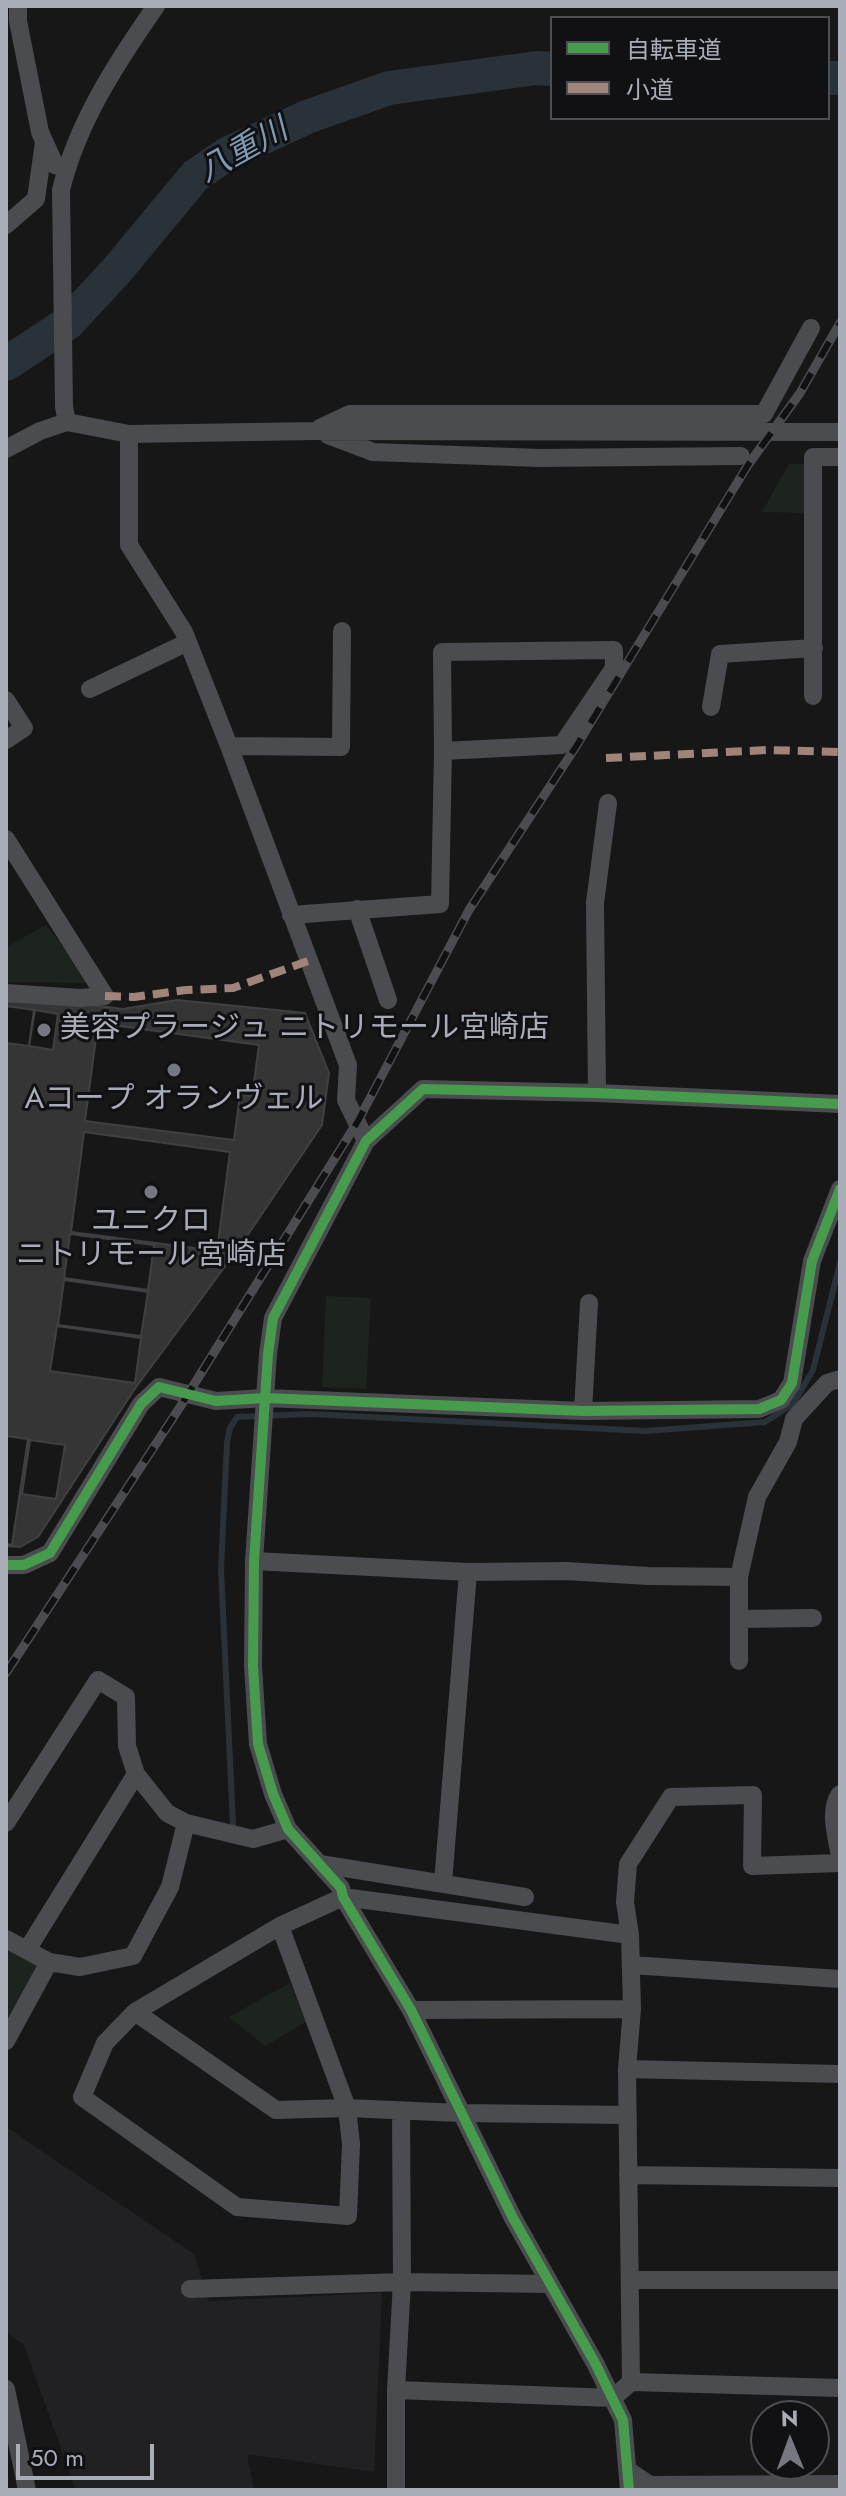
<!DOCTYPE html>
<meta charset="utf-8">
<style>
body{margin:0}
#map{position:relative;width:846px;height:2496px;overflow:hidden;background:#171717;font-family:Jost,"Noto Sans JP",sans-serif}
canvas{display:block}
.frame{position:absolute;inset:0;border:8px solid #a8adb8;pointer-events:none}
.legend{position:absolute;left:550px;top:16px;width:280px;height:104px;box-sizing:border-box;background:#111113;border:2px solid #4d4f55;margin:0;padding:10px 14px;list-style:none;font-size:24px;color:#a8adb8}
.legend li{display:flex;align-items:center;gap:16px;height:40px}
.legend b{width:40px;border:2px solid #4d4f55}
.north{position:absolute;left:750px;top:2400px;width:80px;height:80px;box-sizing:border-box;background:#111113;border:2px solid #4d4f55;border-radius:50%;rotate:359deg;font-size:22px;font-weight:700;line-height:32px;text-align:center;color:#a8adb8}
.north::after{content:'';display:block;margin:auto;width:28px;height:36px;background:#757880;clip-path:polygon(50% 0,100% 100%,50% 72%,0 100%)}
.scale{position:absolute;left:16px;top:2444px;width:138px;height:36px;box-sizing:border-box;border:4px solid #a8adb8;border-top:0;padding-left:10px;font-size:24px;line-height:28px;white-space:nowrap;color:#a8adb8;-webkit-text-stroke:6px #111113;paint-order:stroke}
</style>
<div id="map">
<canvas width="846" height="2496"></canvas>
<div class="frame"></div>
<ul class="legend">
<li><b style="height:10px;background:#469c4c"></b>自転車道</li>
<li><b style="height:10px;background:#a18479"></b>小道</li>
</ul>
<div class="north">N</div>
<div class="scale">50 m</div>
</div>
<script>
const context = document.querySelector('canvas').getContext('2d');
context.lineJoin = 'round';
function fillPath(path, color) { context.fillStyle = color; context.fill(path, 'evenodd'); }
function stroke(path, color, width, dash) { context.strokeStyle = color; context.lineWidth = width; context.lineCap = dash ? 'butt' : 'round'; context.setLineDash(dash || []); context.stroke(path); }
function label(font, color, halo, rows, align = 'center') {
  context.font = font + ' Jost,"Noto Sans JP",sans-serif'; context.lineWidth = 6; context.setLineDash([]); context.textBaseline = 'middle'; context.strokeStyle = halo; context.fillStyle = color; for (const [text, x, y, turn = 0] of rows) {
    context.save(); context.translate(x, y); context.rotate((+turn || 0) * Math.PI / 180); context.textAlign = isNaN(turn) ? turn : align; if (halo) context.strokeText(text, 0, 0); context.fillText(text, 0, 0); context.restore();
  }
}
const built = new Path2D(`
 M6,2127L194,2254L209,2301L382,2293L374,2472L247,2454L254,2490H76L24,2345L6,2332Z`);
const green = new Path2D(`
 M789,464H807L806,513L762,512Z
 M46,925L92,983L6,982V947Z
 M326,1296L371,1298L366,1389L322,1387Z
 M11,1949L33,1961L38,1968L6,2028V1956Z
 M290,1983L306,2022L265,2046L229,2017Z`);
const stream = new Path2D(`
 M233,1825L221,1569L227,1442L230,1428L237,1417L310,1414L646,1431L765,1422L793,1404L813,1370L840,1263`);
const river = new Path2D(`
 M828,78H840
 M6,364L68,323L118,269L195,176L227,154L307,117L389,88L537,68L552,69`);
const building = new Path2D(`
 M177,1000L305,1013L329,1073L322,1125L243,1242L134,1390L38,1537L20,1547L6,1546V1002H69L123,1009Z
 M6,1006L34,1010L29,1046L6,1043Z
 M35,1010L58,1014L53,1050L29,1046Z
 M98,1023L259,1045L252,1096L240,1095L234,1140L85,1121Z
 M84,1132L230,1152L217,1251L71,1232Z
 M70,1234L154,1245L148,1290L64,1278Z
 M64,1280L148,1292L141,1336L58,1325Z
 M57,1326L141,1338L135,1383L50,1371Z
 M6,1436L28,1439L12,1545L6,1544Z
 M30,1440L65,1445L56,1499L22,1494Z`);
const minor = new Path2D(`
 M18,6V21L40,132L55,165L67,167
 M6,225L36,199L44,142
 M67,422L64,407L61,190C77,123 117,62 156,6
 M320,428L350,414H764L811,328
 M129,434V545L184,632L229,746L348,1065L346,1100L366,1141
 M328,435L373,452L540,458L741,456
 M6,449L40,431L67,422L129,434L314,431L840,432
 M90,689L188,642
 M813,696V457H840
 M6,700L24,728L6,740
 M711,707L720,654L814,648
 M229,746L341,747L342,631
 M6,839L105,996L80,998L6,993
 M357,909L388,1000
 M291,915L440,904L443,751L442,652L614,650V668L562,745L443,751
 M597,1093L595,903L608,803
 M583,1411L589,1303
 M254,1561L468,1572L566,1571L648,1576L739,1577
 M6,1565H24L50,1553L141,1404L159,1387L216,1401L265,1398L583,1411L759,1409L781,1400L792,1383L812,1261L840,1189
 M739,1619L813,1618
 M739,1661V1577L757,1497L788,1442L794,1419L827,1383L840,1379
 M840,1794C828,1811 837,1837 840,1857
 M6,1823L98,1680L126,1697L127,1746L136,1774L167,1813L186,1823L253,1839L288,1829
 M320,1864L525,1897
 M443,1883L468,1572
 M280,1926L347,2108L351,2144L348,2216L237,2207L82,2097L105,2043L135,2012L280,1926L343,1897L630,1935
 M6,1939L49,1962L80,1967L133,1956L170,1887L186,1823
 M27,1950L136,1774
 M631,1965L840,1979
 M411,2010L632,2009
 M135,2012L276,2110L347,2108L460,2113L627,2115
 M6,2041L49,1962
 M627,2069L840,2074
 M628,2175L840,2178
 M631,2280H840
 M190,2289L402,2282L550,2284
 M631,2382L840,2388
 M6,2389L27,2490
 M396,2390L613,2398L631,2382L627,2069L632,2009L630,1935L625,1902L628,1864L671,1797L753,1795L752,1866L840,1863
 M629,2471L650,2485L840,2484
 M396,2490V2390L402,2282L401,2111
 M629,2490L623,2420L595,2363L513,2218L411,2010L343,1897L341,1888L288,1829L273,1794L258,1744L253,1666L254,1561L268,1354L273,1318L366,1141L423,1089L597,1093L840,1104`);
const rail = new Path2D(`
 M6,1673L180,1407L358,1121L469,910L577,745L748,465L800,393L840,323`);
const quiet = new Path2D(`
 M606,758L768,750L840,752
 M105,996L134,997L186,990L233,988L308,961`);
const cycleway = new Path2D(`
 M6,1565H24L50,1553L141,1404L159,1387L216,1401L265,1398L583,1411L759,1409L781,1400L792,1383L812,1261L840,1189
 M629,2490L623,2420L595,2363L513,2218L411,2010L343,1897L341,1888L288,1829L273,1794L258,1744L253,1666L254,1561L268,1354L273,1318L366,1141L423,1089L597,1093L840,1104`);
const markers = [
 [44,1030,8,"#757880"],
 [174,1070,8,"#757880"],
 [151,1192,8,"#757880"]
];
const poiNames = [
 ["美容プラージュ ニトリモール宮崎店",60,1030,"left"],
 ["Aコープ オランヴェル",174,1101],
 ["ユニクロ",151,1223],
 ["ニトリモール宮崎店",151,1257]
];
const waterNames = [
 ["八重川",244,152,-29]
];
fillPath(built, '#212123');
fillPath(green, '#1d241e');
stroke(stream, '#2a3239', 6);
stroke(river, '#2a3239', 34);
fillPath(building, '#353536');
stroke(building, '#3f4043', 2);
stroke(minor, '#4b4c50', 18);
stroke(rail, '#4b4c4f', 9);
stroke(rail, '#111113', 6, [18]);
stroke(quiet, '#a18479', 8, [16, 8]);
stroke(cycleway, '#469c4c', 10);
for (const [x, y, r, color] of markers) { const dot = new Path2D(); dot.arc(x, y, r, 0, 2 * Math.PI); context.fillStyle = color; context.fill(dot); stroke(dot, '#111113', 3); }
label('30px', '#a8adb8', '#111113', poiNames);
label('italic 32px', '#7f9bb3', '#111113', waterNames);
</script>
